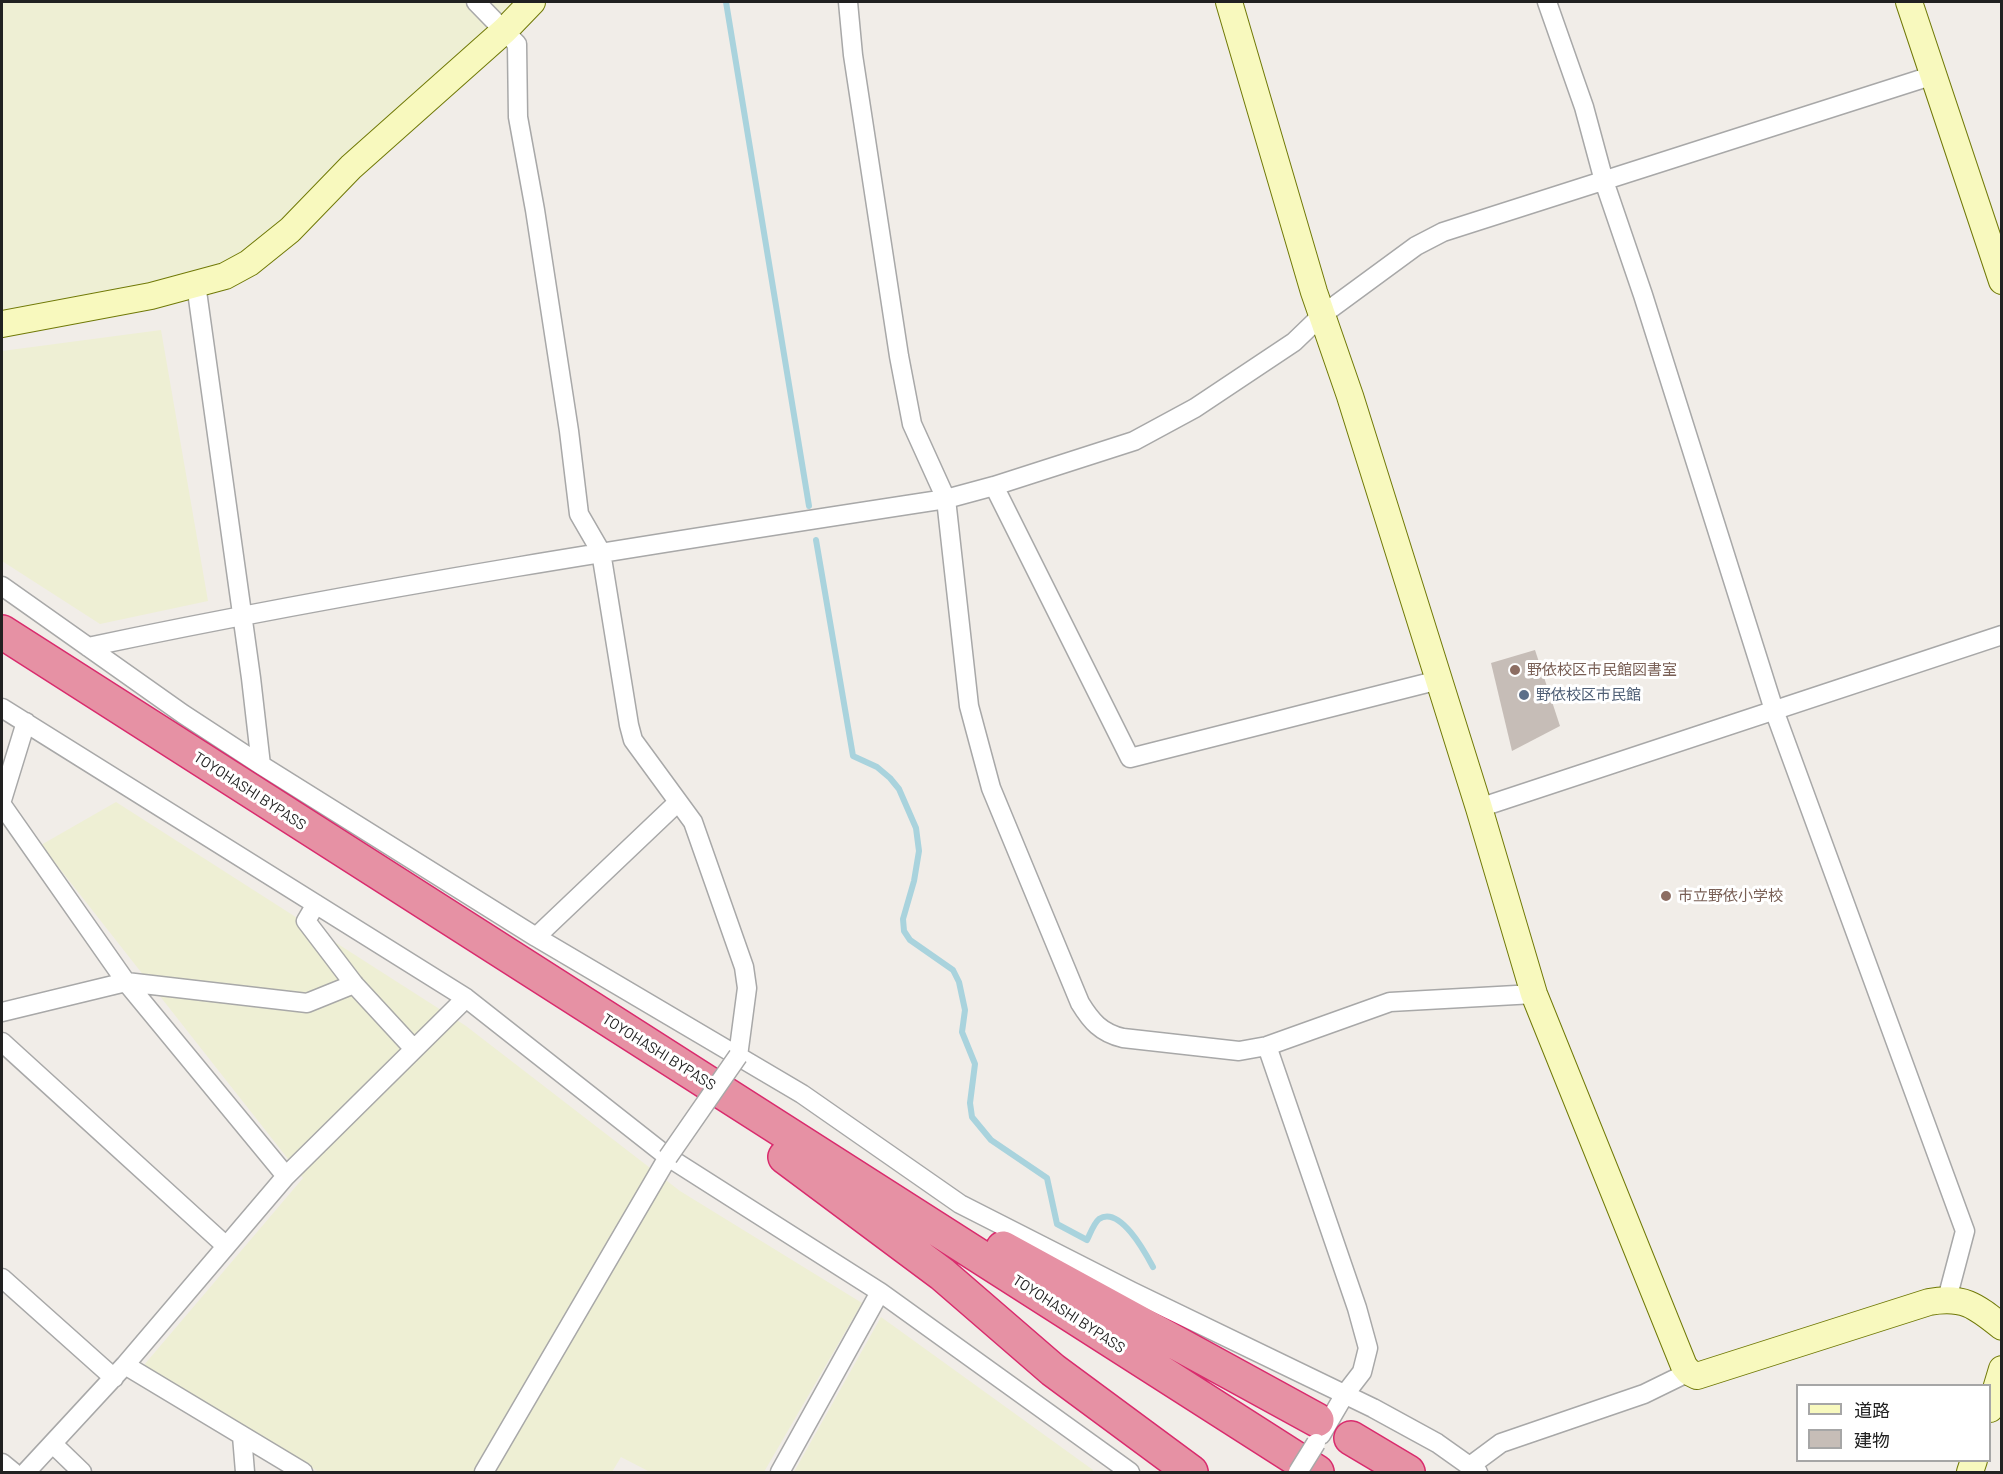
<!DOCTYPE html>
<meta charset="utf-8">
<style>
body{margin:0}
#map{position:relative;width:2003px;height:1474px;overflow:hidden;background:#f1ede8;font-family:Barlow,"Noto Sans JP",sans-serif}
canvas{display:block}
.frame{position:absolute;inset:0;border:3px solid #212121;pointer-events:none}
.legend{position:absolute;left:1796px;top:1384px;width:195px;height:78px;box-sizing:border-box;background:#fff;border:2px solid #a6a6a6;margin:0;padding:8px 10px;list-style:none;font-size:18px;color:#212121}
.legend li{display:flex;align-items:center;gap:12px;height:30px}
.legend b{width:30px;border:2px solid #a6a6a6}
</style>
<div id="map">
<canvas width="2003" height="1474"></canvas>
<div class="frame"></div>
<ul class="legend">
<li><b style="height:8px;background:#f8f9be"></b>道路</li>
<li><b style="height:16px;background:#c6bdb7"></b>建物</li>
</ul>
</div>
<script>
const context = document.querySelector('canvas').getContext('2d');
context.lineJoin = 'round';
function fillPath(path, color) { context.fillStyle = color; context.fill(path, 'evenodd'); }
function stroke(path, color, width, dash) { context.strokeStyle = color; context.lineWidth = width; context.lineCap = dash ? 'butt' : 'round'; context.setLineDash(dash || []); context.stroke(path); }
function label(font, color, halo, rows, align = 'center') {
  context.font = font + ' Barlow,"Noto Sans JP",sans-serif'; context.lineWidth = 6; context.setLineDash([]); context.textBaseline = 'middle'; context.strokeStyle = halo; context.fillStyle = color; for (const [text, x, y, turn = 0] of rows) {
    context.save(); context.translate(x, y); context.rotate((+turn || 0) * Math.PI / 180); context.textAlign = isNaN(turn) ? turn : align; if (halo) context.strokeText(text, 0, 0); context.fillText(text, 0, 0); context.restore();
  }
}
const farmland = new Path2D(`
 M2,2H513L337,174L232,284L2,310Z
 M161,330L208,601L100,624L2,561V351Z
 M116,802L466,1026L680,1191L862,1303L764,1472H650L621,1457L612,1472H319L144,1365L303,1178L41,845Z
 M881,1317L1093,1470L1092,1472H794Z`);
const stream = new Path2D(`
 M726,2L809,506
 M816,540L853,756L877,767L890,778L899,789L916,828L919,851L914,881L903,919L904,931L910,940L953,970L959,982L965,1010L962,1032L975,1064L970,1103L972,1117L991,1140L1047,1178L1057,1224L1087,1240C1090,1234 1094,1223 1099,1219C1120,1205 1146,1254 1153,1267`);
const building = new Path2D(`
 M1535,650L1560,726L1512,751L1491,663Z`);
const street = new Path2D(`
 M476,2L517,44L518,117L535,210L569,431L579,514L601,552L629,725L633,740L693,822L744,967L747,988L738,1056
 M848,2L853,55L899,356L912,424L946,499L969,706L991,788L1080,1003C1091,1021 1101,1033 1123,1038L1239,1051L1267,1046L1390,1002L1534,994
 M1547,2L1584,107L1604,181L1643,295L1774,710L1965,1231L1947,1299
 M196,284L251,678L261,765
 M994,486L1130,758L1439,680
 M2,586L183,714L261,765L536,937L802,1094L960,1204L1131,1291L1373,1408L1437,1443L1478,1472
 M88,647C372,587 659,543 946,499L994,486L1134,441L1195,408L1294,342L1322,315L1416,246L1443,232L1934,75
 M2,708L466,998L668,1157L880,1292L1130,1472
 M2,800L26,722
 M2,805L126,982L286,1176
 M1479,808L2002,635
 M316,904L306,921L354,984L414,1049
 M536,937L677,803
 M2,1012L126,982L307,1003L354,984
 M2,1042L225,1245
 M1267,1046L1357,1308L1368,1348L1362,1372L1345,1394L1321,1435
 M2,1278L114,1378
 M125,1365L303,1472
 M242,1436L245,1472
 M54,1445L82,1472
 M2,1463L13,1472
 M1470,1466L1501,1443L1644,1394L1689,1372
 M26,1472L125,1365L286,1176L466,998
 M484,1472L668,1157
 M780,1472L880,1292`);
const secondary = new Path2D(`
 M1229,2L1314,292L1350,396L1479,808L1534,994L1684,1366L1689,1372L1697,1376L1929,1302C1963,1296 1975,1305 2002,1327
 M1909,2L2002,281
 M2,324L151,296L225,276L249,263L290,230L351,167L505,30L532,2
 M1990,1409L2002,1369
 M1970,1472L1974,1460`);
const highway = new Path2D(`
 M2,632L1317,1472
 M785,1157L942,1274L1053,1370L1191,1472
 M1003,1248L1317,1420
 M1351,1438L1408,1472`);
const streetBridge = new Path2D(`
 M668,1157L738,1056
 M1298,1472L1316,1443`);
const markers = [
 [1515,670,6,"#8d6e63"],
 [1524,695,6,"#5c6f8a"],
 [1666,896,6,"#8d6e63"]
];
const educationNames = [
 ["野依校区市民館図書室",1527,670],
 ["市立野依小学校",1678,896]
];
const serviceNames = [
 ["野依校区市民館",1536,695]
];
const streetNames = [
 ["TOYOHASHI BYPASS",250,791,33],
 ["TOYOHASHI BYPASS",659,1052,32],
 ["TOYOHASHI BYPASS",1069,1314,33]
];
fillPath(farmland, '#eeefd4');
stroke(stream, '#a9d3dd', 6);
fillPath(building, '#c6bdb7');
stroke(street, '#a8a8a8', 21);
stroke(secondary, '#707907', 28);
stroke(highway, '#d92b6d', 36);
stroke(street, '#fff', 18);
stroke(secondary, '#f8f9be', 26);
stroke(highway, '#e691a4', 33);
stroke(streetBridge, '#a8a8a8', 21, []);
stroke(streetBridge, '#fff', 18);
for (const [x, y, r, color] of markers) { const dot = new Path2D(); dot.arc(x, y, r, 0, 2 * Math.PI); context.fillStyle = color; context.fill(dot); stroke(dot, '#fff', 2); }
label('15px', '#785e54', '#fff', educationNames, 'left');
label('15px', '#4e5e75', '#fff', serviceNames, 'left');
label('15px', '#212121', '#fff', streetNames);
</script>
